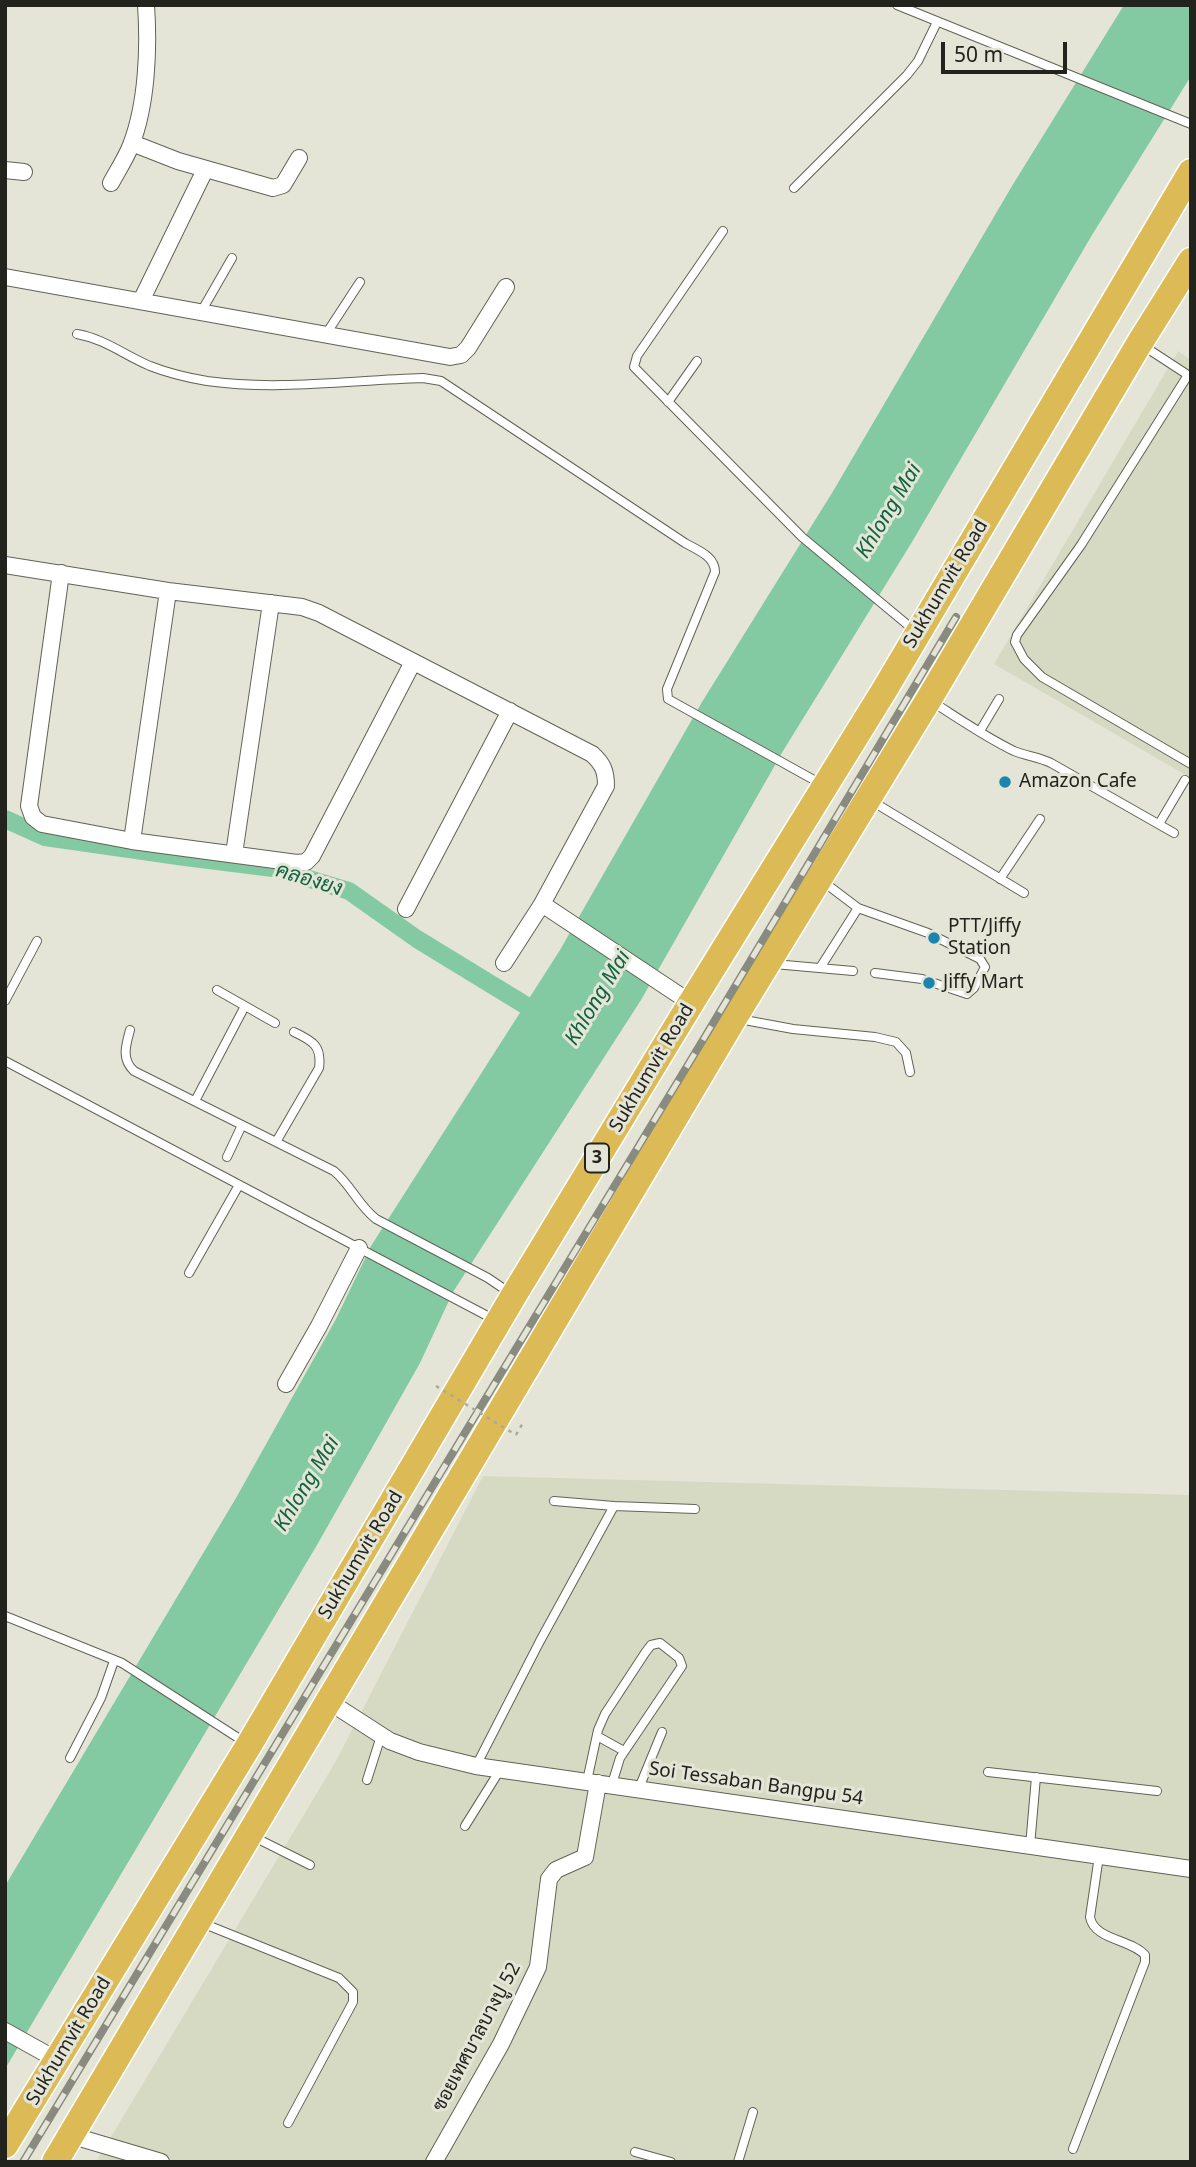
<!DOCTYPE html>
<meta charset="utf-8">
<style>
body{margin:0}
#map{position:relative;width:1196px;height:2167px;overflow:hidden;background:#e4e5d6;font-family:"Noto Sans",sans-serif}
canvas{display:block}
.frame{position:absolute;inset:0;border:7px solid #23231e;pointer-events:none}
.scale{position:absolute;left:941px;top:42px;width:126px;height:32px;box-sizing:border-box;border:4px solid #23231e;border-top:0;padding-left:9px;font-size:21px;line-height:24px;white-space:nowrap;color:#23231e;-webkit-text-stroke:5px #e4e5d6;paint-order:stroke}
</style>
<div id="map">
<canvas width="1196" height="2167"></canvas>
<div class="frame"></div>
<div class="scale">50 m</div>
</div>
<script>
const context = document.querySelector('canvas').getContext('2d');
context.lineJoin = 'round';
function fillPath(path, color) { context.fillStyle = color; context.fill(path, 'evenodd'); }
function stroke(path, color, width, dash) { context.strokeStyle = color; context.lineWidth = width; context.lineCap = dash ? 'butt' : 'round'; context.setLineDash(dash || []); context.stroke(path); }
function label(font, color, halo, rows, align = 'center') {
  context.font = font + ' "Noto Sans",Sarabun,sans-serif'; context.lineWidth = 6; context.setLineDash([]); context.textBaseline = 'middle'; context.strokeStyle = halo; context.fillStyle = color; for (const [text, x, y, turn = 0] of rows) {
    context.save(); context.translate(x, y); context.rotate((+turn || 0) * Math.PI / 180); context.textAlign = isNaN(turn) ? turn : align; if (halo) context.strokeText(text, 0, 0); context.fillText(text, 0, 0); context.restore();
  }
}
const built = new Path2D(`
 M1178,351L1191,360V778L994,664Z
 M483,1476L1191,1495V2162H96L336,1761Z`);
const water = new Path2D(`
 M1124,5H1191V76L1092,235L912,542L783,751L641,1000L453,1292L420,1363L317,1545L5,2069V1886L236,1498L336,1319L371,1246L560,950L702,702L832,493L1012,186Z`);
const canal = new Path2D(`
 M5,819L45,837L185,857L273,868L349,891L417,939L543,1016`);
const path = new Path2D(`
 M516,1435L524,1421`);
const service = new Path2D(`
 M897,5L1191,124
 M794,188L907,75L918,61L937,22
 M723,231L637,356L634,367L802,537L915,631
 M201,312L232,258
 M77,334C105,339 124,355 150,366C168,373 189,378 207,381C278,391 352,380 423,378L441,381L685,543C697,550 715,556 715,572L667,689L668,699L823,785
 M326,334L360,282
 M1142,345L1191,377
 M1188,375L1081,545L1017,635L1015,642L1024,659L1042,677L1191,764
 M668,402L697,361
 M931,701C958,718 985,737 1014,751C1026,756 1039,757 1051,763L1174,833
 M980,731L999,699
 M870,800L1024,893
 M1159,824L1185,780
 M1000,879L1040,819
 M821,880L858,908L928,933L980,959L985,967L974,988L967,994L922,979L875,973
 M774,964L853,971
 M820,968L858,908
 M217,990L275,1023
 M5,1001L37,941
 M739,1019L793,1029L875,1037L896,1042L906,1053L910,1072
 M130,1030C126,1045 121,1059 134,1071L334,1171C351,1185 358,1205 376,1219L488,1278L510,1293
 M5,1061L495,1320
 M195,1101L245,1006
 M276,1142L319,1068C322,1046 313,1041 294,1032
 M227,1157L242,1125
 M189,1273L239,1185
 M614,1506L695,1509
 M5,1616L122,1663L246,1743
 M597,1736L624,1751
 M70,1758L101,1698L114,1661
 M476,1766L540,1641L614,1506L554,1501
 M988,1772L1157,1791
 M367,1780L381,1736
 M587,1781L598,1730L605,1714L645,1653L651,1645L660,1643L679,1658L682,1666L620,1758L612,1784
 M639,1788L662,1732
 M465,1826L500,1770
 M252,1836L310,1865
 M1030,1846L1036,1777
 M202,1923L339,1978L353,1992V2002L288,2123
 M1073,2149L1145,1962V1955C1131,1939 1094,1940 1090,1917L1099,1856
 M635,2152L671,2162
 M738,2162L753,2112`);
const minor = new Path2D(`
 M132,143L178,161L273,188L283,185L299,158
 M5,170L24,172
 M111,183C118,170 126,158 131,145C147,104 149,48 146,5
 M5,277L450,357L461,355L468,348L506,287
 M141,301L205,170
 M5,565L168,591L302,607L319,613L592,754C603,764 606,771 606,786L542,904L691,1003
 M61,573L29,806L33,817L42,824L132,841L297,863L306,862L312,856L413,662
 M132,841L168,591
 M234,854L271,603
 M406,909L510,711
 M504,963L542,904
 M286,1384L319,1326L359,1248
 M328,1701L390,1741L419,1752L476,1766L1191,1869
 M5,2031L57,2060
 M70,2135L161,2162
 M434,2162L501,2044L538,1967L549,1879L556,1870L585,1857L598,1783`);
const trunk = new Path2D(`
 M5,2145L249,1745L514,1295L691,1003L885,689L1191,172
 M55,2162L734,1018L929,699L1139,344L1191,261`);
const rail = new Path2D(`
 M23,2162L706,1035L956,617`);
const pathBridge = new Path2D(`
 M436,1386L516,1435`);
const markers = [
 [1005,782,7,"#1b85ad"],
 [934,938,7,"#1b85ad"],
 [929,983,7,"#1b85ad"]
];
const shields = [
 [597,1158,24]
];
const shieldNames = [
 ["3",597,1158]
];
const streetNames = [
 ["Sukhumvit Road",946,584,-59],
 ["Sukhumvit Road",652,1068,-59],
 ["Sukhumvit Road",361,1555,-59],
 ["Soi Tessaban Bangpu 54",756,1784,8],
 ["ซอยเทศบาลบางปู 52",477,2037,-62],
 ["Sukhumvit Road",69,2041,-59]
];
const poiNames = [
 ["Amazon Cafe",1019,782],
 ["PTT/Jiffy",948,927],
 ["Station",948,949],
 ["Jiffy Mart",943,983]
];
const waterNames = [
 ["Khlong Mai",889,511,-59],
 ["คลองยง",309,880,17],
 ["Khlong Mai",598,998,-59],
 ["Khlong Mai",307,1484,-59]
];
fillPath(built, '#d7dac3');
fillPath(water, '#83c9a2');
stroke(canal, '#83c9a2', 18);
stroke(service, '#616355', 10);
stroke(minor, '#616355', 18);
stroke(trunk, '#fff', 29);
stroke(path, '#a9aa9e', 2.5, [3.5, 5]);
stroke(service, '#fff', 8);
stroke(minor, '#fff', 16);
stroke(trunk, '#dcbb57', 26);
stroke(rail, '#8a8b80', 8);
stroke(rail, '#e4e5d6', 5, [16]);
stroke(pathBridge, '#a9aa9e', 2.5, [3.5, 5]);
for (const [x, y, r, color] of markers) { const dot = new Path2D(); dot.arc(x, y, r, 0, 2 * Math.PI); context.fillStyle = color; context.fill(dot); stroke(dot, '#e4e5d6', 2.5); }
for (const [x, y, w] of shields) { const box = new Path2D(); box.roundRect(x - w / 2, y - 14.5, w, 29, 5); context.fillStyle = '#e4e5d6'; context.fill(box); stroke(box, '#23231e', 2); }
label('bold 18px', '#23231e', null, shieldNames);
label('19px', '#23231e', '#e4e5d6', streetNames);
label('19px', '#23231e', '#e4e5d6', poiNames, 'left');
label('italic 21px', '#0e6440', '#e4e5d6', waterNames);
</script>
